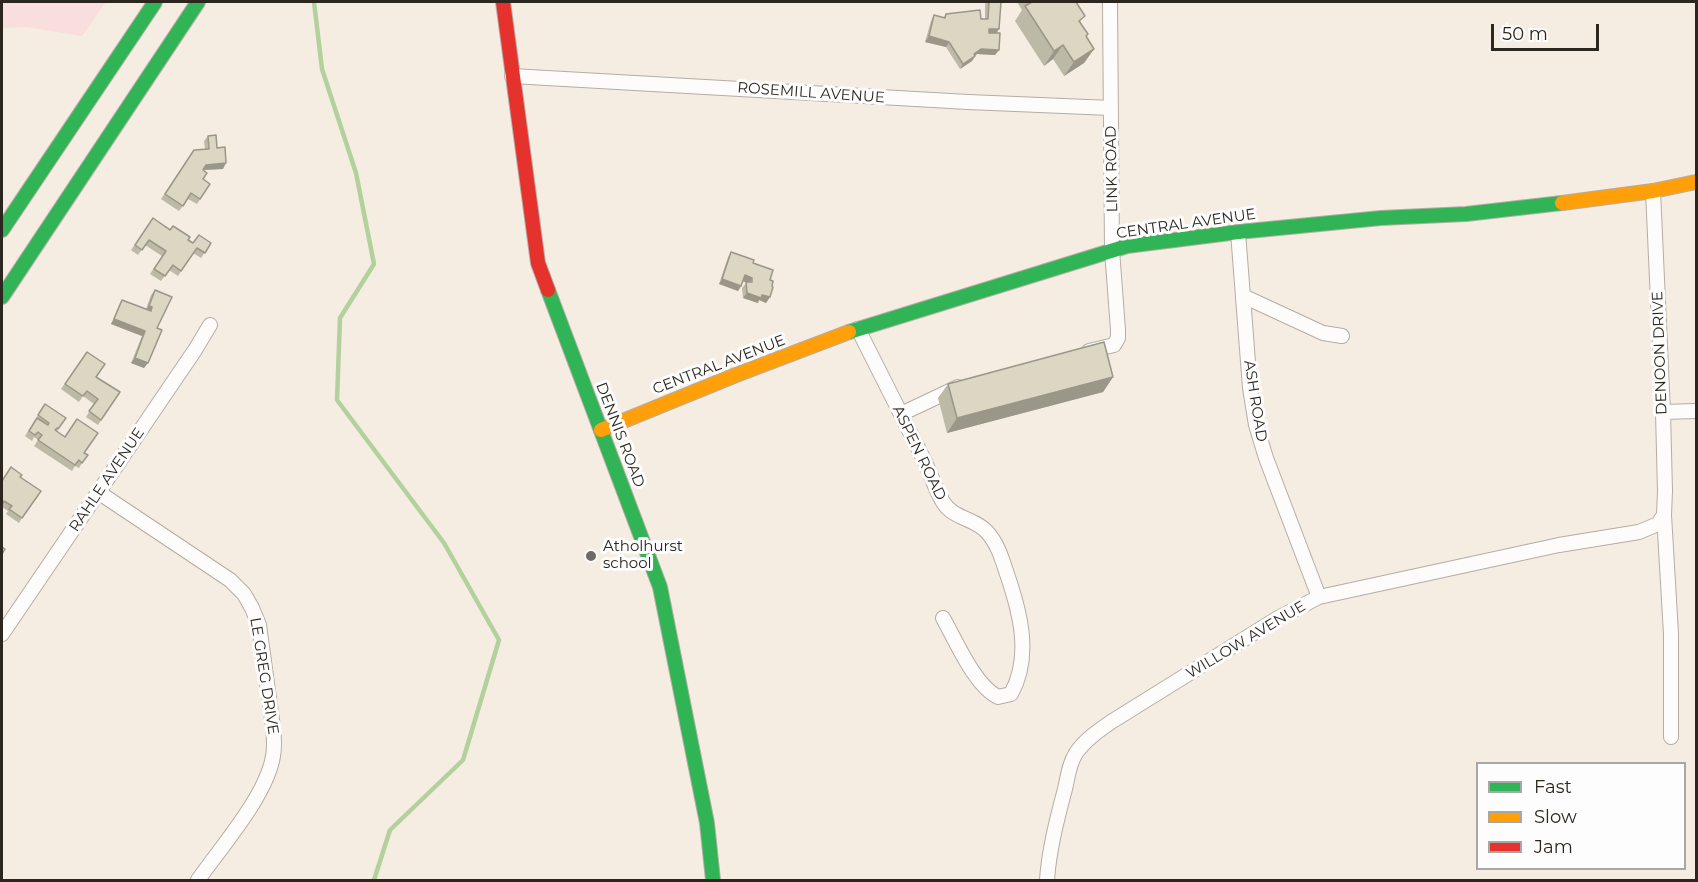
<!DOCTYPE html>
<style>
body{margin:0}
#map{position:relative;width:1698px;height:882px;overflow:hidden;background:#f5ece2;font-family:Montserrat,sans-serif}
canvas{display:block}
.frame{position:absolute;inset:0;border:3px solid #2b261e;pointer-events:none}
.legend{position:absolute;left:1476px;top:762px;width:210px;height:108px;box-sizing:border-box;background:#fdfdfd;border:2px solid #a9a7a4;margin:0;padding:8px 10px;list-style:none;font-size:18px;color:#2b261e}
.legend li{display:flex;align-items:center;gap:12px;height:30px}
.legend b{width:30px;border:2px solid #a9a7a4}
.scale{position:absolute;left:1491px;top:24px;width:108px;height:27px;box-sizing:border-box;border:3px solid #2b261e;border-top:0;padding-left:8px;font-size:18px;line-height:21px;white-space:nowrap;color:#2b261e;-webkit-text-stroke:4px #fdfdfd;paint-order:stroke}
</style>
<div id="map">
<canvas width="1698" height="882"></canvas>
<div class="frame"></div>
<ul class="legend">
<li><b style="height:8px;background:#30b455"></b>Fast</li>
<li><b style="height:8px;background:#ff9f0a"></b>Slow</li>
<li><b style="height:8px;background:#e5322d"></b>Jam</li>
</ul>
<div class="scale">50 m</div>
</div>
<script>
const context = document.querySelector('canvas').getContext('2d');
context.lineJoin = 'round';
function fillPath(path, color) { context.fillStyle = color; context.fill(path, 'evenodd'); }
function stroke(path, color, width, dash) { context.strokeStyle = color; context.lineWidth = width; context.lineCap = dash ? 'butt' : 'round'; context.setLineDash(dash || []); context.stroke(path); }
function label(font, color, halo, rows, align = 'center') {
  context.font = font + ' Montserrat,sans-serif'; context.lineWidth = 6; context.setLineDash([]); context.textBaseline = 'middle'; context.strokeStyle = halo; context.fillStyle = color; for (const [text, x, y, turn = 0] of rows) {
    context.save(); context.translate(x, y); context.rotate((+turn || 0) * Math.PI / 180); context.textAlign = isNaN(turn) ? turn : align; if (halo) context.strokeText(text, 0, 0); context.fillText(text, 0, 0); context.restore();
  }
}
const green = new Path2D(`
 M2,2H106L82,36L27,27L2,28Z`);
const stream = new Path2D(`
 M314,2L322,69L356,173L374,264L340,318L337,400L444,543L499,640L463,760L390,830L374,880`);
const street = new Path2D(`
 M512,76L968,102L1111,108
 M1653,191L1663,412L1665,491L1664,515L1671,634V737
 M1238,232L1250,388L1256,425L1266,458L1319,597
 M1243,296L1323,333L1342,336
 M858,329C880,373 902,417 924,460C931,474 935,489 943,502C953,519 975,518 987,532C998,544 1002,559 1007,574C1020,612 1032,656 1011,694L998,697C975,686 956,641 943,618
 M1089,351L1114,345L1118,338V330L1112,250L1110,2
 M1663,412L1696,411
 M901,414L958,387
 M98,492L230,580L244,594L252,608L259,625L273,727C274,737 275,746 273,756C267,795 221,847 198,880
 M2,634L195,350L210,325
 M1047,880C1049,850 1057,819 1065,789C1068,776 1069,764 1076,753C1085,740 1098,731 1111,722L1278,618L1319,597L1559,545L1639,532L1658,524L1664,515`);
const fast = new Path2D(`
 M2,230L155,2
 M548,290L660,587L707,823L713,880
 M2,297L198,2
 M849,332L1127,246L1238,232L1381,218L1466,214L1562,203`);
const slow = new Path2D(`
 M1562,203L1653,191L1696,182
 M601,430L736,375L849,332`);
const jam = new Path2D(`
 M503,2L538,263L548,290`);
const wall = new Path2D(`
 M987,2H1001L999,29L996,33L999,50L995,55L977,54L972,61L960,69L946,47L925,42L931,21L934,15L943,18L946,14L985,19V4Z
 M1017,2H1076L1081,23L1086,37L1094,49L1084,63L1064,76L1053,59L1044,66L1015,21L1022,10Z
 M208,136L217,148L223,169L203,170V179L210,184L197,204L188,199L179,211L161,199L194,150L205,149L204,141Z
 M153,218L193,243H211L201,258L193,253L178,276L169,270L161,281L150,274L162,256L145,245L138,255L131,250Z
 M731,252L753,263L770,280L772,286L770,297L766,303L759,300L758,303L743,298L742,288L747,282L743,281L741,286L738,291L719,284L728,257Z
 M155,290L157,328L144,368L131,363L142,336L111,324L119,305L122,300L146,309L151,295Z
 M87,352L96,377L120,392L98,425L86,417L94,404L83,396L79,402L61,389Z
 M1113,377L1103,392L947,433L938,398L948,384Z
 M45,404L58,429L57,431L84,453L82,463L79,468L75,466L72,471L34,446L38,440L34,437L32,441L25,436Z
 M20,477L22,518L19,523L6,514L8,511L2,507V481Z`);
const shadedWall = new Path2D(`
 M989,29H999L996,34H985Z
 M929,36L949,42L946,47L925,42Z
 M1063,45L1053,59L1044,66L1054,51Z
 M981,49L999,50L995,55L977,54L970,59L974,54Z
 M1094,49L1084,63L1064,76L1074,62Z
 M975,56L972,61L960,69L963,64Z
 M226,163L223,169L202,170L206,165Z
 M745,275L752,278L749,283L741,281Z
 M722,279L741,286L738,291L719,284Z
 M747,293L762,295L770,297L766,303L759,300L758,303L743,298Z
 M149,306L152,307L149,312L145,311Z
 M114,319L145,331L142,336L111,324Z
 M135,358L148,363L144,368L131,363Z
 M1113,377L1103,392L947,433L957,418Z`);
const building = new Path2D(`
 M989,2H1001L999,29H989V33H1000L999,50L981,49L974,54L975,56L963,64L949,42L929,36L934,15L945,18L946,14L980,10L981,19H988Z
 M1032,2H1076L1085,16L1079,21L1088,34L1086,36L1094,49L1074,62L1063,45L1054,51L1025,6Z
 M216,135L217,148L225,147L226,163L206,165L203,170L207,173L203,179L210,184L200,199L191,193L183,206L165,194L194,150L209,149L208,136Z
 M153,218L170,230L173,226L190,237L188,240L193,243L199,235L211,243L205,253L197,248L181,271L173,265L165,276L154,269L166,251L149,240L142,250L135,245Z
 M731,252L754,260L753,263L773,270L770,280L773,281L772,286L773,287L770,297L762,295L761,298L747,293L746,282H752V278L745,275L741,286L722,279Z
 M155,290L172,297L157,328L162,330L148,363L135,358L145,331L114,319L122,300L151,311L152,307L149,306Z
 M1104,342L1113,377L957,418L948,384Z
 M87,352L105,364L96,377L120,392L101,420L89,411L98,399L87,391L83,396L65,384Z
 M45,404L66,418L58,429L57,428L55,430L65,437L77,419L98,433L84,453L88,455L82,463L79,460L75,465L38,440L42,435L38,432L35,435L29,431L37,418L48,425L49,423L38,415Z
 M11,467L22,475L20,477L41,491L22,518L9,509L12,506L4,501L2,505V481Z
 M2,547L5,549L2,554Z`);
const markers = [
 [591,556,6,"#726b63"]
];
const streetNames = [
 ["ROSEMILL AVENUE",811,93,4],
 ["LINK ROAD",1112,169,-91],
 ["CENTRAL AVENUE",1186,224,-8],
 ["DENOON DRIVE",1660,353,-92],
 ["CENTRAL AVENUE",719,365,-21],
 ["ASH ROAD",1255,401,81],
 ["DENNIS ROAD",620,435,69],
 ["ASPEN ROAD",919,453,64],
 ["RAHLE AVENUE",107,480,-56],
 ["WILLOW AVENUE",1246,640,-31],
 ["LE GREG DRIVE",264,676,81]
];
const poiNames = [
 ["Atholhurst",603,547],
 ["school",603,564]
];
fillPath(green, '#f8dedc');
stroke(stream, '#b3d19d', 4.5);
stroke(street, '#b4ada6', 16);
stroke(fast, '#b4ada6', 16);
stroke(slow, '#b4ada6', 16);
stroke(jam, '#b4ada6', 16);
stroke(street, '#fefcfb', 14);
stroke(fast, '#30b455', 14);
stroke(slow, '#ff9f0a', 14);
stroke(jam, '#e5322d', 14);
fillPath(wall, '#bdb9a7');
fillPath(shadedWall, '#9a9688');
fillPath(building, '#dcd7c2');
stroke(building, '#9a9688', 1.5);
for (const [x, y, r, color] of markers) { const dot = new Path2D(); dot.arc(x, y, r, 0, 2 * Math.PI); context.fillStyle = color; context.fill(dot); stroke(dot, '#fdfdfd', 2); }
label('15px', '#2b261e', '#fdfdfd', streetNames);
label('15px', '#2b261e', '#fdfdfd', poiNames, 'left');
</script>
